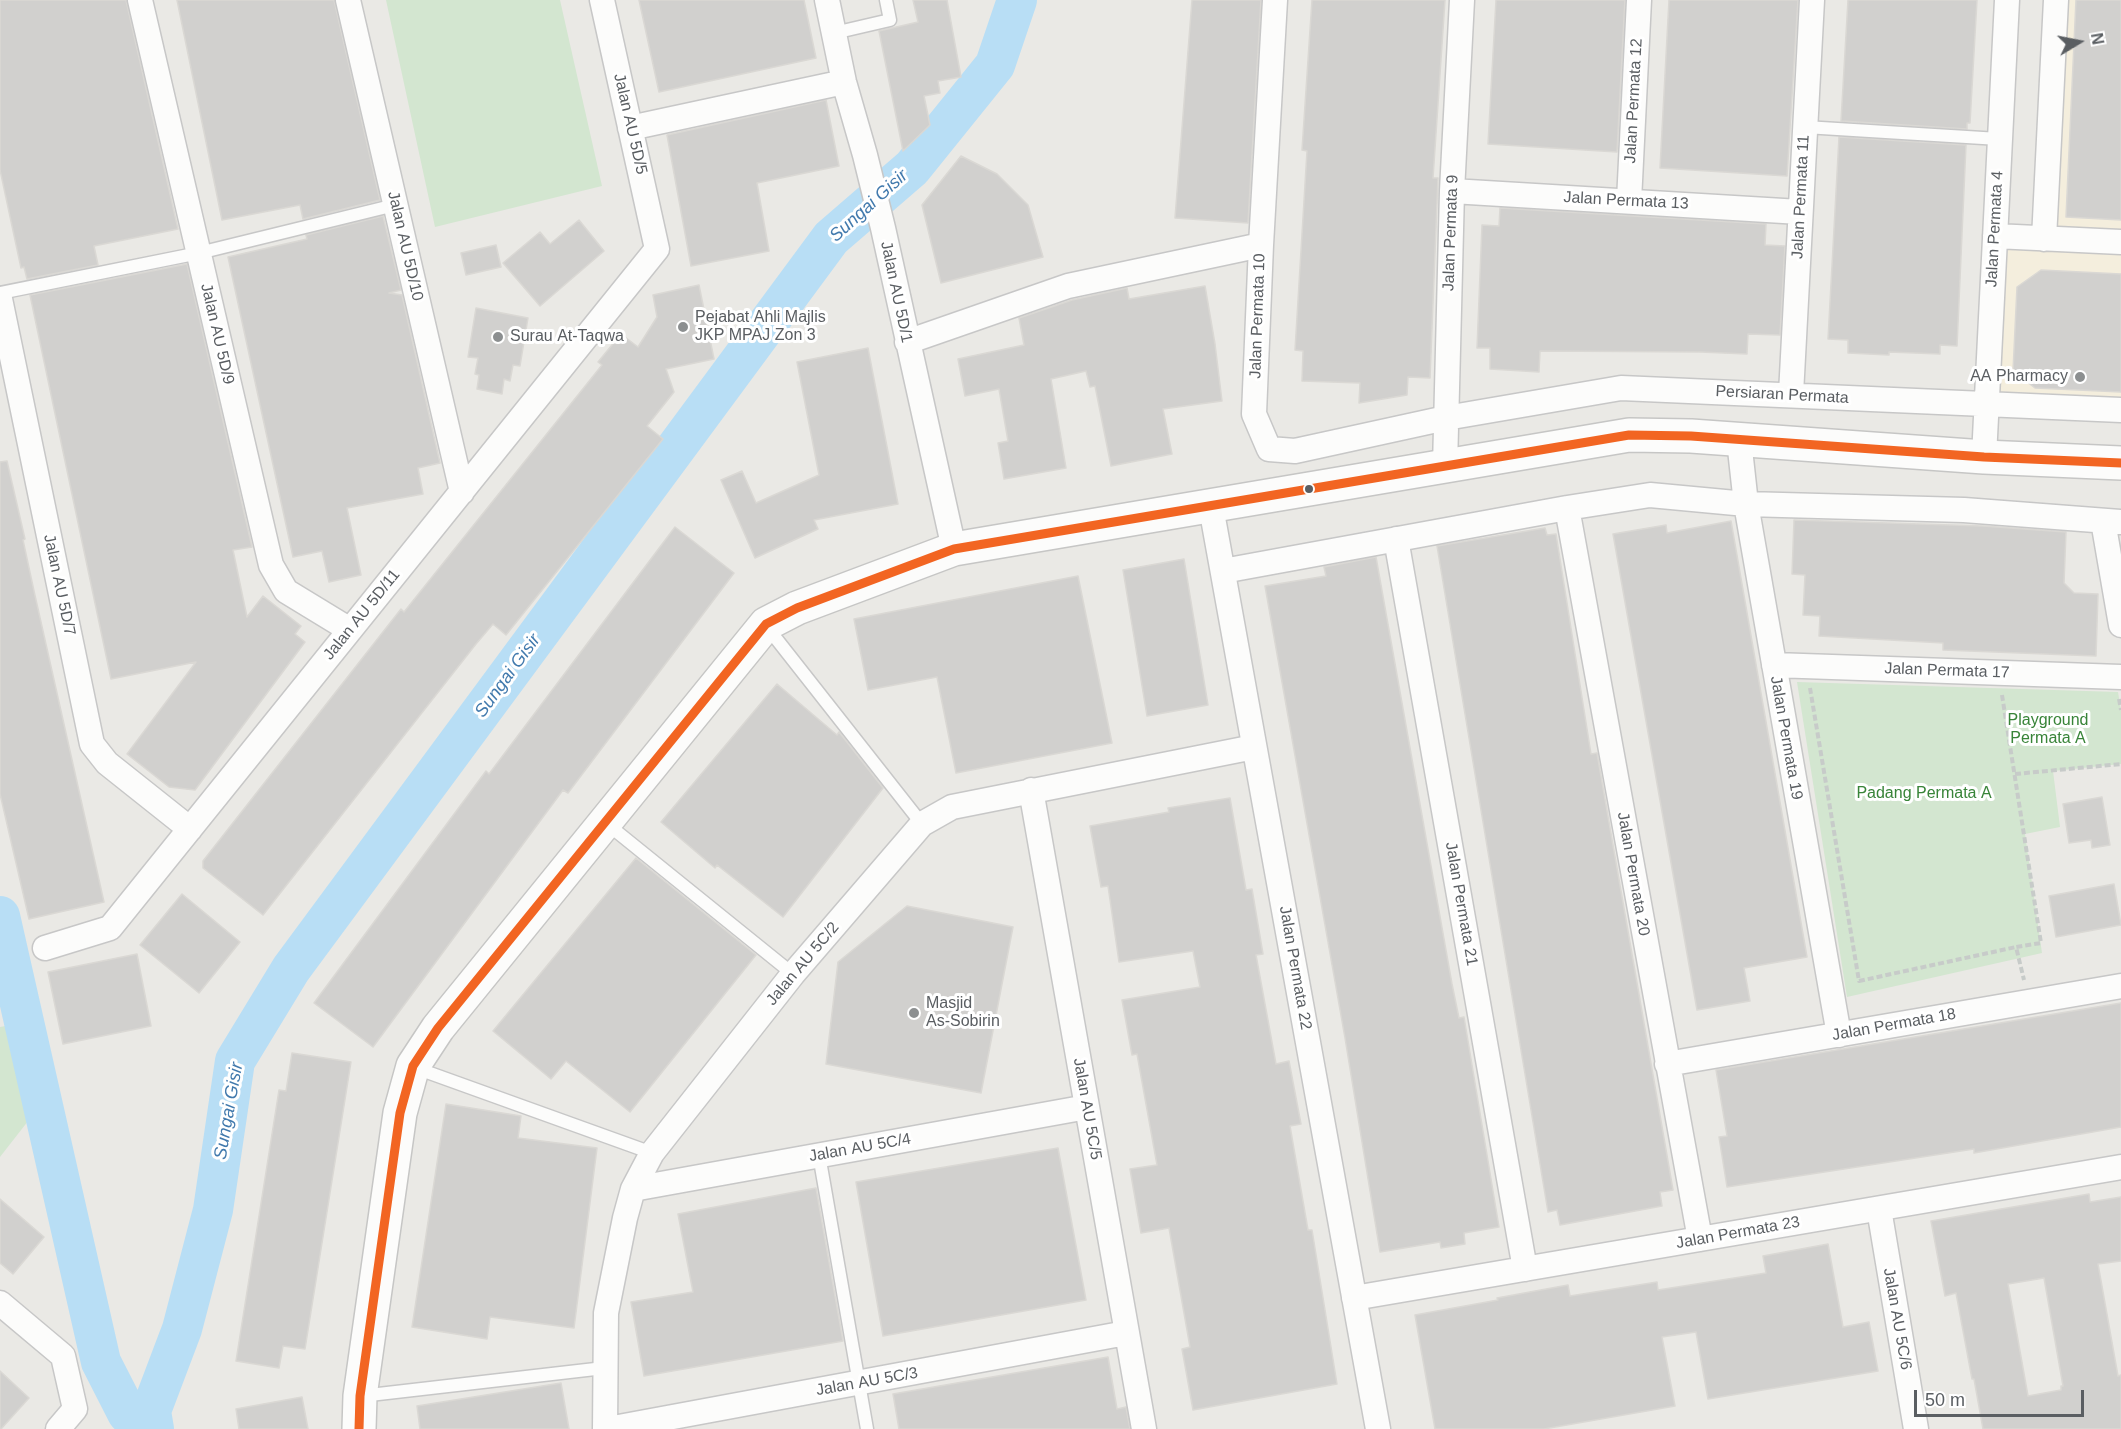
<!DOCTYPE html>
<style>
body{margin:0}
#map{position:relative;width:2121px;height:1429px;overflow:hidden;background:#eae9e5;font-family:Helvetica,sans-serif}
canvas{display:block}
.north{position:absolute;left:2049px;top:12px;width:60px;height:60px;-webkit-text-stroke:4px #fff;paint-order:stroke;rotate:80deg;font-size:16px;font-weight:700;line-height:24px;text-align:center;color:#5a5e62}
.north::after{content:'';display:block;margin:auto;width:21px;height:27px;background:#5a5e62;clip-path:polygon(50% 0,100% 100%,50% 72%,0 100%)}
.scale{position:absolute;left:1914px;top:1390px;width:170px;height:27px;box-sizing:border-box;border:3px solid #5a5e62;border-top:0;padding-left:8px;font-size:18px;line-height:21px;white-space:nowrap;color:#5a5e62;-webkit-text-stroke:4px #fff;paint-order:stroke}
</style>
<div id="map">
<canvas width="2121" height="1429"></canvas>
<div class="north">N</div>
<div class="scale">50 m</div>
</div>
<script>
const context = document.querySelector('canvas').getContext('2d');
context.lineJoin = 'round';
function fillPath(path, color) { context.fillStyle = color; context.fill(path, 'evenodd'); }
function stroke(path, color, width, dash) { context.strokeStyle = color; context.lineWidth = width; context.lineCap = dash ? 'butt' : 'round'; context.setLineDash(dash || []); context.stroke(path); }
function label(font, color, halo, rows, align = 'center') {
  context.font = font + ' Helvetica,sans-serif'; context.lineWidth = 6; context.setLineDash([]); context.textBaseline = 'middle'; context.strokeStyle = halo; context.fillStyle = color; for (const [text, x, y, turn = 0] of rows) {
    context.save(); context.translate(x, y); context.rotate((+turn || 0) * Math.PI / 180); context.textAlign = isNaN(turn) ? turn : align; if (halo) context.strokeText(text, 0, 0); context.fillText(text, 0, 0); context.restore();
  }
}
const commercial = new Path2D(`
 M2065,0H2121V400L1996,397L2003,246L2051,248Z`);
const green = new Path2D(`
 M386,0H560L602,186L435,227Z
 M1797,682L2118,692L2121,710V764L2053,771L2060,827L2025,834L2042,953L1847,997Z
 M11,1025L32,1116L0,1157V1027Z`);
const river = new Path2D(`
 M0,916L101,1362L127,1413L142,1429
 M154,1429L151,1411L182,1329L213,1210L235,1061L291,969L831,238L912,168L995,65L1017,0`);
const building = new Path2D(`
 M0,0H126L178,229L94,246L98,265L27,279L24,267L21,268L0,170Z
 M177,0H334L380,200L303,219L300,205L222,220Z
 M639,0H804L816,58L659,92Z
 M913,0H947L961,77L938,81L940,93L924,96L930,125L903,151L879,31L918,22Z
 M1192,0H1261L1248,223L1175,218Z
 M1312,0H1445L1433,178H1438L1430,378L1408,377L1407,395L1359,403L1360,383L1302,381L1303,351L1295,350L1307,151L1302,150Z
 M1496,0H1625L1617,152L1488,144Z
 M1669,0H1798L1787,176L1660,168Z
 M1848,0H1977L1970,123H1967V129L1841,121Z
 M2076,0H2121V220L2066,217Z
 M826,100L839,166L757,183L769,251L691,266L667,135Z
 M1839,137L1966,145L1957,346L1940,345V354L1889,352V355L1848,353V340L1828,339Z
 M961,156L997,174L1028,205L1043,257L941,283L922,205Z
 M1500,208L1766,224L1765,245L1785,246L1780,335L1748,334L1747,354L1700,352L1540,351L1539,372L1490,369V348H1477L1482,225L1499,226Z
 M383,216L401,290L389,293L402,295L440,463L418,468L423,494L347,508L361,575L329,582L322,551L293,557L228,257L307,239L306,235Z
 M579,220L604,251L540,306L503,263L540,232L550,244Z
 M496,245L501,267L466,275L461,253Z
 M187,264L252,547L233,550L247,617L263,596L301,626L295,634L305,642L195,790L169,787L127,754L196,662L111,679L30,295Z
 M2041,270L2121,274V392L2035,388L2013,371L2017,287Z
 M699,285L714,359L666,369L674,392L647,426L663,439L506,635L493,624L476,644L263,915L203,868V861L401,609L404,612L590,380L602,365L598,362L621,334L638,347L657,317L653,295Z
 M1205,286L1215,344L1222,401L1163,409L1172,454L1111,466L1095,386L1090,387L1086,371L1051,379L1066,468L1004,479L998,443L1008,441L999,389L965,396L958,359L1024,345L1019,318L1072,300L1127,288L1129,299Z
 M476,308L528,318L520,366L513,365L510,381L504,379L502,394L477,389L479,375L475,374L478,358L468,357Z
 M868,348L898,504L814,520L818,529L755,558L721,480L742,471L756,503L819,475L797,362Z
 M7,461L25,539L23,540L34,591L104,902L29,919L0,794V462Z
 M1794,520L1983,526L2066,532L2064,583L2074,593L2098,594L2096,656L1943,650V643L1819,636L1820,616L1803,615L1805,575L1792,574Z
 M1731,521L1807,957L1744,968L1750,1001L1697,1010L1613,534L1666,525L1667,533Z
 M675,527L734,573L568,793L563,790L373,1047L314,1003L486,771L489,774Z
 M1545,528L1547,535L1556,534L1591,754L1597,753L1673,1190L1660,1192L1662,1206L1560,1225L1557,1210L1548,1212L1437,546Z
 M1376,557L1452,984L1459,1018L1464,1017L1499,1227L1464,1233L1465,1244L1441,1248L1440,1242L1380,1252L1345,1038L1265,586L1326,576L1324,567Z
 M1184,559L1208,705L1147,716L1123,570Z
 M1078,576L1112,743L956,773L937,677L868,690L854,619Z
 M777,684L837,735L839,732L883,788L783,917L717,865L715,868L661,822Z
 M2102,797L2110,845L2092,848L2091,840L2069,843L2063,804Z
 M1230,798L1246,890L1252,889L1263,954L1256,955L1276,1064L1289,1061L1301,1124L1290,1126L1308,1230H1312L1337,1384L1193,1410L1182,1349L1190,1347L1169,1228L1141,1233L1130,1169L1157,1165L1137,1054L1132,1055L1122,1000L1200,987L1193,951L1119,962L1108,886L1101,887L1090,826L1169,812L1168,808Z
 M636,858L756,955L630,1112L566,1061L551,1079L493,1031Z
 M2114,884L2121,925L2056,937L2049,896Z
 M182,894L240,942L199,993L140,945Z
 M907,906L1013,927L981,1093L826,1064L838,962Z
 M137,954L151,1026L63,1044L48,972Z
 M2121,1003V1127L1974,1153V1149L1727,1187L1719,1137L1727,1136L1716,1070Z
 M292,1053L351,1062L305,1349L283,1346L279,1368L236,1361L279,1090L286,1091Z
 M446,1104L521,1116L518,1138L597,1148L574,1328L490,1317L487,1339L412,1327Z
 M1058,1148L1086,1300L883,1336L856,1182Z
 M816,1188L843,1341L644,1376L631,1302L693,1292L678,1214Z
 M2089,1194L2090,1202L2121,1197V1261L2098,1264L2118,1376L2121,1375V1429H1983L1974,1379H1972L1956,1293L1945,1296L1931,1221ZM2044,1278L2063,1386H2061V1390L2028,1396L2008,1284Z
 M0,1199L44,1237L13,1274L0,1263Z
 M1828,1244L1843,1327L1869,1322L1878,1371L1708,1399L1696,1332L1662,1337L1675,1406L1544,1429H1435L1415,1315L1498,1300L1497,1298L1568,1285L1570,1296L1657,1282L1658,1290L1766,1273L1763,1256Z
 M1108,1357L1117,1409L1126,1407L1130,1429H899L893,1394Z
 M0,1371L29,1398L1,1429H0Z
 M561,1383L569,1429H420L417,1406Z
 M302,1397L308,1429H239L236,1409Z`);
const path = new Path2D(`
 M1810,688L1859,981L2016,947
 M2002,695L2041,943L2016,947L2024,980
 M2119,699L2121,710
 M2015,774L2121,764`);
const service = new Path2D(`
 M834,33L890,20L886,0
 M1805,127L1999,139
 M0,293L199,253L395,205
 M767,627L922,824
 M606,823L793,974
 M413,1067L652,1153
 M819,1155L867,1429
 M361,1396L604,1368`);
const minor = new Path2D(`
 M140,0L271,565L286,591L350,630
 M348,0L462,492
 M827,0L844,82L865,155L883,228L954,549
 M1275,0L1261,245L1254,414L1269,449L1295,451L1446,418L1621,388L2121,410
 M630,128L844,82
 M1452,191L1800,212
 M1629,201L1639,0
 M1995,236L2121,242
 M2044,239L2056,0
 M0,299L92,744L107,763L190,829
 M907,342L1068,286L1261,245
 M1791,394L1812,0
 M1739,440L1746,504L1839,1035
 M1984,457L2007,0
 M1445,467L1452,191L1462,0
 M1211,507L1378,1429
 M1567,508L1700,1239
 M2103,521L2121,625
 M1396,539L1525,1269
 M1223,571L1567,508L1650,495L1746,504L1964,510L2121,522
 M1774,665L2121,677
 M1031,790L1144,1429
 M45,948L110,928L657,249L602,0
 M1667,1064L2121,986
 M633,1189L1087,1107
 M1879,1209L1916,1429
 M1354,1298L2121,1167
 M0,1303L63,1356L75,1409L58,1429
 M605,1429L606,1313L625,1218L633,1189L652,1153L793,974L922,824L952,807L1254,747
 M608,1429L1126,1333`);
const secondary = new Path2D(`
 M359,1429L360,1396L400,1113L413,1066L438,1028L766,624L797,608L954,549L1629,435L1691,436L1984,457L2121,463`);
const bus1 = new Path2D(`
 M359,1429L360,1396L400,1113L413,1066L438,1028L766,624L797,608L954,549L1629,435L1691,436L1984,457L2121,463`);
const markers = [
 [683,327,6,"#8c8f90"],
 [498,337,6,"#8c8f90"],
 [2080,377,6,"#8c8f90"],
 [1309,489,5,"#5a5e62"],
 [914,1013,6,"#8c8f90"]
];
const streetNames = [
 ["Jalan Permata 12",1634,101,-87],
 ["Jalan AU 5D/5",630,124,77],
 ["Jalan Permata 11",1801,197,-87],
 ["Jalan Permata 13",1626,201,3],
 ["Jalan Permata 4",1995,229,-87],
 ["Jalan Permata 9",1451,233,-88],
 ["Jalan AU 5D/10",405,246,77],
 ["Jalan AU 5D/1",896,292,78],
 ["Jalan Permata 10",1258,316,-88],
 ["Jalan AU 5D/9",217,334,77],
 ["Persiaran Permata",1782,395,3],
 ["Jalan AU 5D/7",59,585,78],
 ["Jalan AU 5D/11",362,615,-51],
 ["Jalan Permata 17",1947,671,2],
 ["Jalan Permata 19",1786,738,80],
 ["Jalan Permata 20",1633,874,80],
 ["Jalan Permata 21",1461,904,80],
 ["Jalan AU 5C/2",803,964,-50],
 ["Jalan Permata 22",1295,968,80],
 ["Jalan Permata 18",1894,1025,-10],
 ["Jalan AU 5C/5",1087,1109,80],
 ["Jalan AU 5C/4",860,1148,-10],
 ["Jalan Permata 23",1738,1233,-10],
 ["Jalan AU 5C/6",1897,1319,80],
 ["Jalan AU 5C/3",867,1382,-10]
];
const poiNames = [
 ["Pejabat Ahli Majlis",695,318],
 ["JKP MPAJ Zon 3",695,336],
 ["Surau At-Taqwa",510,337],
 ["AA Pharmacy",2068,377,"right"],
 ["Masjid",926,1004],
 ["As-Sobirin",926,1022]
];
const parkNames = [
 ["Playground",2048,721],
 ["Permata A",2048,739],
 ["Padang Permata A",1924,794]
];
const waterNames = [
 ["Sungai Gisir",869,206,-42],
 ["Sungai Gisir",508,676,-54],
 ["Sungai Gisir",229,1111,-80]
];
fillPath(commercial, '#f4eedd');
fillPath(green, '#d3e6d0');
stroke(river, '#b8def5', 40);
fillPath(building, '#d1d0ce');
stroke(building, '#dad8d4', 1.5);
stroke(service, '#c7c7c7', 15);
stroke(minor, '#c7c7c7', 27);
stroke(secondary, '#c6c6c5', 36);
stroke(path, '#c7cbc9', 4, [6, 3]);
stroke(service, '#fcfcfb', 12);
stroke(minor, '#fcfcfb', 24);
stroke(secondary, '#fcfcfb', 33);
stroke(bus1, '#f26522', 9);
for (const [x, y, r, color] of markers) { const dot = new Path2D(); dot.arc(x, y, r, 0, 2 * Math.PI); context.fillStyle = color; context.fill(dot); stroke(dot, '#fff', 2); }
label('16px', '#5a5e62', '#fff', streetNames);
label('16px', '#5a5e62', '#fff', poiNames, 'left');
label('16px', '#388438', '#fff', parkNames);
label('italic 18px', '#427aad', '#fff', waterNames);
</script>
